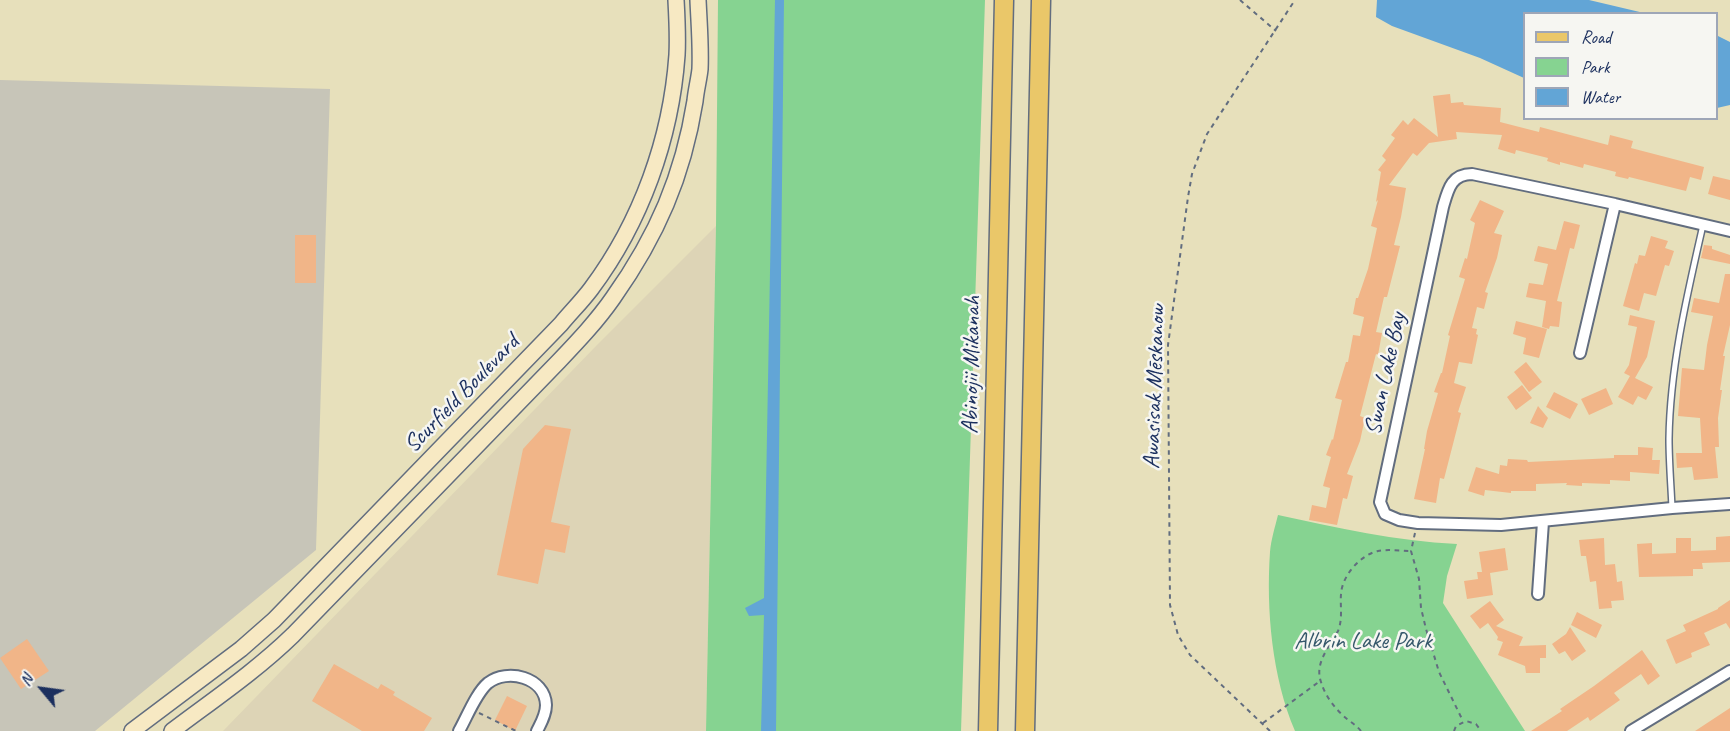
<!DOCTYPE html>
<meta charset="utf-8">
<style>
body{margin:0}
#map{position:relative;width:1730px;height:731px;overflow:hidden;background:#e7e0bb;font-family:Caveat,sans-serif}
canvas{display:block}
.legend{position:absolute;left:1523px;top:12px;width:195px;height:108px;box-sizing:border-box;background:#f6f6f2;border:2px solid #9ea6b7;margin:0;padding:8px 10px;list-style:none;font-size:18px;color:#1b2f5e}
.legend li{display:flex;align-items:center;gap:12px;height:30px}
.legend b{width:30px;border:2px solid #9ea6b7}
.north{position:absolute;left:12px;top:659px;width:60px;height:60px;-webkit-text-stroke:4px #f6f6f2;paint-order:stroke;rotate:299deg;font-size:16px;font-weight:700;line-height:24px;text-align:center;color:#1b2f5e}
.north::after{content:'';display:block;margin:auto;width:21px;height:27px;background:#1b2f5e;clip-path:polygon(50% 0,100% 100%,50% 72%,0 100%)}
</style>
<div id="map">
<canvas width="1730" height="731"></canvas>
<ul class="legend">
<li><b style="height:8px;background:#eac769"></b>Road</li>
<li><b style="height:16px;background:#86d391"></b>Park</li>
<li><b style="height:16px;background:#62a5d6"></b>Water</li>
</ul>
<div class="north">N</div>
</div>
<script>
const context = document.querySelector('canvas').getContext('2d');
context.lineJoin = 'round';
function fillPath(path, color) { context.fillStyle = color; context.fill(path, 'evenodd'); }
function stroke(path, color, width, dash) { context.strokeStyle = color; context.lineWidth = width; context.lineCap = dash ? 'butt' : 'round'; context.setLineDash(dash || []); context.stroke(path); }
function label(font, color, halo, rows, align = 'center') {
  context.font = font + ' Caveat,sans-serif'; context.lineWidth = 5; context.setLineDash([]); context.textBaseline = 'middle'; context.strokeStyle = halo; context.fillStyle = color; for (const [text, x, y, turn = 0] of rows) {
    context.save(); context.translate(x, y); context.rotate((+turn || 0) * Math.PI / 180); context.textAlign = isNaN(turn) ? turn : align; if (halo) context.strokeText(text, 0, 0); context.fillText(text, 0, 0); context.restore();
  }
}
const built = new Path2D(`
 M716,226L706,731H223L597,345Z`);
const industrial = new Path2D(`
 M0,80L330,89L316,550L95,731H0Z`);
const green = new Path2D(`
 M718,0H985L961,731H706L716,226Z
 M1278,515C1337,528 1396,541 1457,544L1447,576L1443,603L1525,731H1295C1272,677 1266,610 1270,552C1271,540 1275,527 1278,515Z`);
const water = new Path2D(`
 M775,0H784L776,731H761L764,615L749,616L745,608L764,598Z
 M1377,0H1589L1644,13L1524,14V78L1480,58L1392,26L1376,17Z
 M1716,35L1730,42V105L1717,108Z`);
const building = new Path2D(`
 M1450,94L1451,103L1463,102L1464,105L1501,108L1500,122L1539,132L1540,127L1608,145L1610,135L1633,141L1631,148L1704,167L1701,180L1690,177L1686,191L1629,177L1628,179L1615,176L1616,172L1584,164L1583,168L1560,162V165L1547,161L1548,158L1516,150L1515,154L1498,149L1502,135L1456,132L1457,139L1429,143L1417,156L1413,153L1389,185L1406,188L1401,217L1394,245L1400,246L1387,297H1384L1376,332L1382,333L1378,355L1376,354L1360,416L1365,418L1360,441L1347,474L1353,476L1347,499L1343,498L1337,525L1309,520L1312,505L1326,508L1330,488L1323,486L1331,457L1326,455L1332,439L1333,440L1342,400L1335,398L1346,362H1348L1353,335L1360,336L1364,317L1353,314L1356,298H1358L1368,269L1377,228L1371,226L1378,200L1376,202L1381,172L1378,170L1386,160L1382,156L1395,138L1391,135L1403,120L1408,125L1414,118L1438,137L1433,96Z
 M1713,176L1730,180V200L1708,194Z
 M1480,200L1504,211L1494,233L1502,235L1497,258L1485,292L1488,293L1484,309L1477,307L1472,328L1477,329L1476,334L1478,335L1472,364L1459,362L1454,383L1466,387L1458,412L1461,413L1444,479L1440,478L1436,503L1414,499L1425,449H1424L1427,431L1438,393L1434,392L1441,373H1442L1450,336L1448,335L1465,279L1459,277L1465,258L1467,259L1475,223L1470,220Z
 M1564,221L1580,225L1574,249L1570,248L1557,301L1562,302L1559,327L1550,326L1549,329L1542,327L1546,301L1526,297L1529,283L1543,285L1548,264L1534,261L1538,246L1556,250Z
 M295,235H316V283H295Z
 M1651,236L1668,241L1665,248L1674,251L1669,266L1665,265L1656,296L1644,293L1639,311L1623,306L1635,263L1637,264L1639,255L1645,256Z
 M1704,245L1712,246V249L1730,255V264L1701,258Z
 M1725,274H1730V325L1723,356H1725L1720,390H1722L1718,418L1719,447H1715L1718,478L1694,480L1692,467L1677,468L1676,453H1702L1700,418L1678,416L1682,368L1704,370L1707,345L1713,316L1691,312L1694,298L1719,303Z
 M1630,315L1655,321L1647,357L1635,378L1653,387L1646,400L1638,396L1633,405L1618,397L1630,376L1624,373L1629,365L1637,327L1628,325Z
 M1516,321L1547,329L1539,358L1523,354L1526,338L1513,334Z
 M1526,362L1542,382L1529,392L1514,372Z
 M1522,385L1532,398L1516,410L1507,397Z
 M1606,388L1613,404L1589,415L1581,399Z
 M1554,392L1578,404L1570,419L1546,407Z
 M1538,406L1548,418L1543,428L1530,423Z
 M545,425L571,429L551,522L570,526L565,553L545,549L538,584L497,575L523,449Z
 M1638,447L1653,448L1652,460H1660L1659,474L1630,472V481L1610,480V484L1582,483V486L1566,485L1567,483L1536,484V491H1511V493L1485,490L1484,496L1468,491L1476,467L1499,474L1500,465L1507,466L1508,459L1527,460L1528,462L1614,458V455H1638Z
 M1730,536V562L1702,563L1703,569H1693V576L1639,577L1637,544L1652,543V554L1676,553V538H1691V551L1716,550V537Z
 M1604,538L1605,565L1615,564L1617,582L1622,581L1624,600L1611,601L1612,608L1599,609L1596,581L1590,582L1586,556H1581L1579,540Z
 M1505,548L1508,570L1490,573L1493,595L1467,599L1464,581L1478,579L1477,572H1482L1479,552Z
 M1730,600V629L1726,623L1704,633L1710,645L1691,653L1692,657L1676,664L1666,640L1686,631L1683,625L1718,609V608Z
 M1490,601L1504,620L1496,626L1523,637L1519,646L1546,645V658H1540V673H1526L1525,666L1498,655L1503,642L1497,640L1498,637L1488,623L1480,629L1470,616Z
 M1577,612L1602,625L1596,638L1571,625Z
 M1570,627L1586,651L1572,661L1565,651L1559,654L1552,644L1566,634Z
 M27,639L49,671L21,689L0,658Z
 M1642,650L1660,676L1648,685L1641,674L1614,693L1620,700L1590,721L1588,717L1567,731H1531L1562,711L1560,709L1594,686Z
 M334,664L378,689L381,684L395,692L393,695L432,718L424,731H362L312,701Z
 M507,696L527,706L515,731L495,720Z
 M1730,708V731H1695Z`);
const path = new Path2D(`
 M1240,0L1276,31
 M1415,533L1411,551L1419,579L1421,608L1426,629L1439,672L1463,721
 M479,713L516,731
 M1263,723L1320,681
 M1270,731L1190,655L1178,635L1170,605L1168,345L1188,197L1192,174L1207,134L1295,0
 M1361,731C1357,726 1352,723 1347,719C1336,710 1325,696 1321,682C1314,663 1330,646 1338,631C1343,619 1340,606 1341,594C1342,576 1360,555 1378,551C1388,549 1401,551 1411,551
 M1454,731L1456,726L1466,721L1476,724L1481,731`);
const lane = new Path2D(`
 M1672,508C1671,485 1669,462 1669,439C1670,367 1687,295 1703,225`);
const street = new Path2D(`
 M1730,231L1615,204L1472,174C1451,174 1448,190 1443,207L1380,502L1385,514L1399,520L1418,523L1501,525L1672,508L1730,504
 M1580,353L1615,204
 M1538,594L1543,522
 M459,731C467,717 476,693 488,683C507,668 545,677 546,705C546,715 541,723 537,731
 M1631,731L1730,671`);
const secondary = new Path2D(`
 M132,731L241,649L274,620L561,324C571,312 582,301 591,289C641,222 671,139 677,55C678,37 677,18 676,0
 M172,731C213,700 256,671 293,635L559,361C578,341 597,321 613,298C657,236 683,176 695,101C696,90 699,79 700,69C701,46 699,23 698,0`);
const primary = new Path2D(`
 M988,731L1004,0
 M1025,731L1041,0`);
const streetNames = [
 ["Abinojii Mikanah",972,365,-89],
 ["Swan Lake Bay",1386,374,-78],
 ["Awasisak Mēskanow",1155,387,-88],
 ["Scurfield Boulevard",462,394,-46]
];
const parkNames = [
 ["Albrin Lake Park",1363,642]
];
fillPath(built, '#ddd4b6');
fillPath(industrial, '#c7c5b8');
fillPath(green, '#86d391');
fillPath(water, '#62a5d6');
fillPath(building, '#f1b588');
stroke(lane, '#626d7f', 8);
stroke(street, '#626d7f', 14);
stroke(secondary, '#626d7f', 18);
stroke(primary, '#626d7f', 21);
stroke(path, '#626d7f', 2, [4.5, 4.5]);
stroke(lane, '#fff', 5);
stroke(street, '#fff', 10);
stroke(secondary, '#f7e9c3', 15);
stroke(primary, '#eac769', 18);
label('24px', '#1b2f5e', '#f6f6f2', streetNames);
label('24px', '#36586b', '#f6f6f2', parkNames);
</script>
